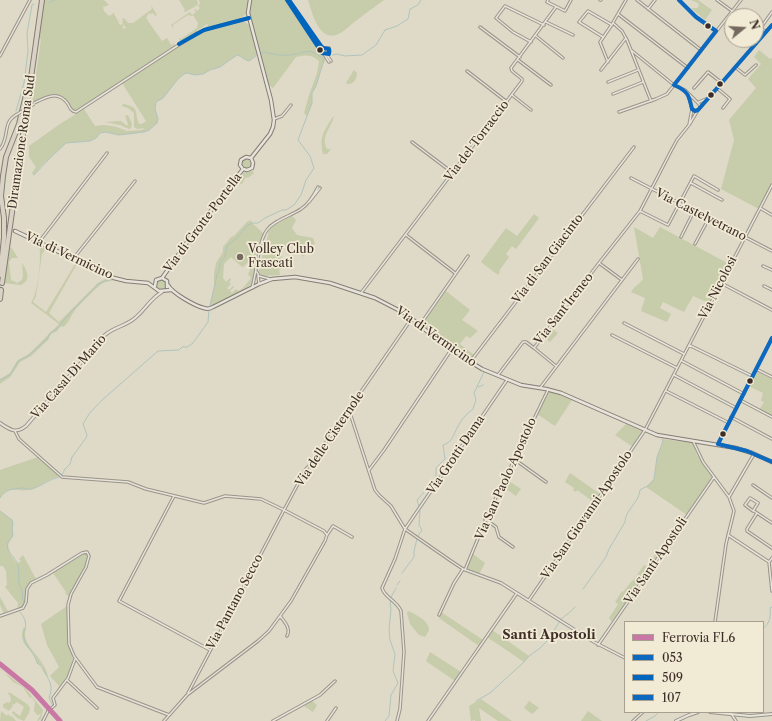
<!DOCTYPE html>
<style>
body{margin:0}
#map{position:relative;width:772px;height:721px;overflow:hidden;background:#dfd9c7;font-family:"Libre Caslon Text",serif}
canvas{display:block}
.legend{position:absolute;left:624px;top:621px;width:140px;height:92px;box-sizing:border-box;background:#f1ead4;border:1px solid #a99f90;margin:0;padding:5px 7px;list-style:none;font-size:12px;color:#3e2e29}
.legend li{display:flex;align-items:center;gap:8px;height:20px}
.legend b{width:20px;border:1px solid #a99f90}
.north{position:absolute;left:724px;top:8px;width:40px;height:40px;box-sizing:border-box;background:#f1ead4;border:1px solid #a99f90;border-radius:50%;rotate:72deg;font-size:11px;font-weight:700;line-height:16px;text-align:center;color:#3e2e29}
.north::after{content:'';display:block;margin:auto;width:14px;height:18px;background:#766a60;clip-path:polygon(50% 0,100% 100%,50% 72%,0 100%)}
</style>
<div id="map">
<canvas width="772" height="721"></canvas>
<ul class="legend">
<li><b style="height:5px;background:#c978a6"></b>Ferrovia FL6</li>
<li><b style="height:5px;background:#0c69bf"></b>053</li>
<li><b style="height:5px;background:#0065bd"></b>509</li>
<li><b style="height:5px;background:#0c69bf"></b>107</li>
</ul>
<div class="north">N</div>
</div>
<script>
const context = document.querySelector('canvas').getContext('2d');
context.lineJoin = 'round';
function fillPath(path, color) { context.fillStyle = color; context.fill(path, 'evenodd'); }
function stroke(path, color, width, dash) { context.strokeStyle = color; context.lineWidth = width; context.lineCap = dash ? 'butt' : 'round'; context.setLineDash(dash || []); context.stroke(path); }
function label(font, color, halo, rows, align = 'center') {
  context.font = font + ' "Libre Caslon Text",serif'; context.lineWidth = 3.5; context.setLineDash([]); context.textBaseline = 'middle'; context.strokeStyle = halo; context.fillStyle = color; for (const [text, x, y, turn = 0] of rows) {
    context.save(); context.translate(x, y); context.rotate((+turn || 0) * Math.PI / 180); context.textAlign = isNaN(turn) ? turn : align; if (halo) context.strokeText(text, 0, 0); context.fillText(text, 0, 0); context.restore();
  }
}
const green = new Path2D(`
 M44,0H104L109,5L103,7L104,11L109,16L113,14L112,13H114V14L118,21L120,20L118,22L120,25L122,24L124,26L122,27L124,29L126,28L122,22L123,21L122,18L125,19L128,23H133L152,9L151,5L157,15L155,16L153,13L150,14L149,13L146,18L162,41L167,38L172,46L173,43L175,46L76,111C71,110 70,106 67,102C57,88 44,96 32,103L41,39H38Z
 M179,0H197L198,5L197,6L195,4L196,6L185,12L184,11L185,10Z
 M199,0H248L246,14L239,19L205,28L208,25L207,24L182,41H180L179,38L181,39L197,28L198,23L193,15L192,16L188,15L174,24L173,26L174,29L171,25L190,12L192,15L196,12L194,10L195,9L197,11L200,8L198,6L200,4Z
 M252,0H285L326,59L323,64L316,86L312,93V103L307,116L304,113L309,95L317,73L319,61C312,54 305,55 296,57L273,88L269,85L250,14V5Z
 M308,0H384C373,8 362,16 352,24C347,28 342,33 336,35C318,40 312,12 308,0Z
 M698,0L712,10L705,20L691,8H697L699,6L698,3L691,0Z
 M240,22H245L249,25L257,55L249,61C244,60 242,56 237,55L220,67L210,70L203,74L195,75L187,73L184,74L178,79L163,98L156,102L155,109L158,119L157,123L149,130L144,132L119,135L105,132L100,133L96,138L90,141L66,143L43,164L34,175L32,174V173L36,167L29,157V146L60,124L84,109L95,126L104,125L117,127L127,131L142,130L145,128L137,129L134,127V113L128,108L122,106L123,104C141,107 134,113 139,124H142L146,121L122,83L199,33Z
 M759,50L770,59L772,58V182L759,209L721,189L734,140L729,120L756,88L748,79L761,64L754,57Z
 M354,70L357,73C357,79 353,85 347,84L346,83Z
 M128,115L132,124L131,128L129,129L120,125L105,122L121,121L127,126L128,124L125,116Z
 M334,116C332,127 320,136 327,149H331L327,154H323C319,137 324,131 332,118Z
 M242 163a5 5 0 1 1 10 0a5 5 0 1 1-10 0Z
 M252,171L254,173L248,178L246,177L242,184L235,182L243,173Z
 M534,214L539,218L516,249L512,246L506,254L509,257L499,271L500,272L498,275L481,262L506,228L517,236Z
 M292,216L296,220L292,228L297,235L313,238L315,243L303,257L302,255H301L300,251L298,252L296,246L291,243L284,247L282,244L279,246L284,268L279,270L280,275L263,276L259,273V268L269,231L273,226Z
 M251,220L252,223L263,233L259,251L253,258L251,256L250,257L251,259L243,267L241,266L231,257L224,264L223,278L226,282L230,278L231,280L229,282L231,284L227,288L229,290L233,286L234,287L230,291L232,293L236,289L239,291L244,287L251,278L248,274L250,271L249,268L252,264H256L252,284L217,305L209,307L214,286V273L216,263L223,252V247L231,237L234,236L247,222Z
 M634,227L653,238L660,227L729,264L709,303L693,296L684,312L663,302L660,308L671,314L667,322L641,311L645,298L631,292C634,286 640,284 643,279Z
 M41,244L47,247L42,254L36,296L33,302L46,312L75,264L49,248L71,258L70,260L72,261L74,260L78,262L49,313L59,322L98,283L109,277L116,280C112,281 107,281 103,283C100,284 79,305 76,309C71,314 70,322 63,327L61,326L57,331L51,334L48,340L31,356L20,362L10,377L0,384V379L10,373L17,361L29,354L59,324L31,303C38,293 42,257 39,245Z
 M11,247L18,258H12L9,262L11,280L17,283L22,280L23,275L22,263C27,271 32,279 21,285L4,283L10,248Z
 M156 285a5 5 0 1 1 10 0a5 5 0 1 1-10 0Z
 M446,291L470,310L462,320L478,331L470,338L466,336L460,344L474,355L469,360L448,347L422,325Z
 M551,328L558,333L550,342L544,338Z
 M756,371L772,379V416L759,410L764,402L761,401L763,393L749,386Z
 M550,391L572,400L555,426L537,414L546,395Z
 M626,424L643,431L633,447L615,435Z
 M662,439L693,443L697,455L713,477L687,515L646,487L654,479L657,457L663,441Z
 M38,457L39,459L59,475L57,477C46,480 38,488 28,490C16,492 7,485 0,498V470Z
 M570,473L600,494L595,503L577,490L576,492L573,490L574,488L565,482Z
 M506,479L521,489L516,496L502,486Z
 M0,511L12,520L13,523L12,528L13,536L8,544L10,554L17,564L21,561L19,559L23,555L36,579L29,583C25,591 28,601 22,609L17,610L18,603L5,587L7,585L6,571L3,566H0Z
 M658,551L661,553L612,622L609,618L618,604L615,602L622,591L623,592L631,582L633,581L644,565L647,567Z
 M85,553H87C91,569 74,583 69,597L65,593L66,592L53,573Z
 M473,554L485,563L479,574L467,570Z
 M0,597L9,613L4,614L0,605Z
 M67,606L68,643L73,659L69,677L60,689L58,688L59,686L50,676L59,667L47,645L41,624Z
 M408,611C417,615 429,621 429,630L425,637L419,635L410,624L407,613Z
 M441,612L483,640L479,646L439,618Z
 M23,628H26C22,639 30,647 37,656C41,661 48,672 48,677L44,672L42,666L37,663C34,647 18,648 23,628Z
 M492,630L529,656L524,662L487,637Z
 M430,652L461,672L455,681L426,661Z
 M0,669L26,689L43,710L41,719L38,721H37L41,714L37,715L34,711L35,702L32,697L30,698L23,687L13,682L3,671L0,670Z
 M9,692L27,704L30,708L29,713L24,721L17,718L12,713L13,711L20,716L24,707L17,702L13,705L11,704L13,706L9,711L3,707V704L6,703V702L10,703L9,702L11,701L10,695H8Z
 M481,699L512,721H498L479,708L481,721H475V720L471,721L469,706Z
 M311,700L317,705L313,712L304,706Z
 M529,701L539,708L532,714L524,708Z
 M1,711L7,716L8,714L11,717L12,716L16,721H0Z
 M588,711L602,721H581Z`);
const stream = new Path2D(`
 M49,3L55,0
 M333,55L337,54L345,56L362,55L376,45L385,30L397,26L408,19L410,9L418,5L421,0
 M16,111L24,83L28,51L27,33L32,5L34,4
 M34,175L49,159L66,143L90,141L96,138L100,133L105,132L119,135L144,132L149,130L157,123L158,119L155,109L156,102L163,98L178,79L184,74L187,73L195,75L203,74L210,70L220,67L237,55C242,56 244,60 249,61L256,56
 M210,307L217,275L220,268V263L225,256L227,246L237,238L248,225L253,223H258L265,218L282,210H286L294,205L301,195L306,180L314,168L310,156L298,140L312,103V93L316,86L324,60C309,45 306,54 289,55C281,56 272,54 264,52L261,53
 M0,380L10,375L19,360L28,356L47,339L50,333L57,329L68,315L97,285L102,282L112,279
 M478,387L483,385
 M62,475L65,469L70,464L72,457L86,438L87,435L83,424L89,414L101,401L158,351L179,350L182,347H187L193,343L208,322L209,311
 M0,498C5,489 13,489 22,488C26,488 29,490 32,489C42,486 49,479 59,477
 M419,506L417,500L436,479V468L445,459L443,445C454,442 454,431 460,423C463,417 468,413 473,409L476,400L474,393L484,372
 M0,511L12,520L13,523L12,528L13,536C0,549 13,553 17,563C20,570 18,576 19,583C20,589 24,589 22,597L24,603L21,607
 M418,536L422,530L419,525L420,511
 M402,573L414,557V551L417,539
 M397,585L400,581
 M583,589L606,557L609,549L625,522C625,510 639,503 640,490L649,485L654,479L657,457L663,441L662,439
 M391,597L396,588
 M20,612C24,616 27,623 25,629C24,633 23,634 24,638C27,649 35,653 37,663C42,666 42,668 45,673C51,683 53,687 49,698L53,706
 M561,619C566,615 571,612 575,607
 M763,628C770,624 771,616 770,608L772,607
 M476,701L490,693L524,662L529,656L539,649L548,640L560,621
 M41,721L46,713
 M385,721L389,716L391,695L398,683L393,671L395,654L390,640L389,629L391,610L390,600
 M646,721L655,716L659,712`);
const secondaryTunnel = new Path2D(`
 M3,226L15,231`);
const minor = new Path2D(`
 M287,0L322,53L326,55L329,54L330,51L329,48H323L321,46
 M289,0L331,61
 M548,0L547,2L565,11L571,0
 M600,0H601
 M637,0L701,50
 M679,0L696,17L716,31
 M717,0L732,11
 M648,9L655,0
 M618,14L688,68
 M546,22L573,35
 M613,23L622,31L627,40L651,101
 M480,27L520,57
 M756,28L766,31
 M536,36L563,58
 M603,37L579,22L588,11L612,25
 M760,37L762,26L772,12
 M531,42L513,32L496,18L505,6L544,25
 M631,50L674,85L685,90L699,104L700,107
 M324,54L329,62
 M0,56L30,0
 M518,60L551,85
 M608,62L600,42L611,26L626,0
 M735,67L745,75L756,65
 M601,70L626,38
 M467,71L507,102
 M608,82L638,70
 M694,88L708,72L722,83
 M717,88L730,99L723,108
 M613,94L643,82
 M688,94L692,109L695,111L698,110
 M512,95L531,110
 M699,102L706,99
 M34,103C46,97 58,90 68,104C70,108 71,111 76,112L197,33L207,29L249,18
 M699,109L772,25
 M619,112L656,99L667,94L741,0
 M274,119L282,116L291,105
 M689,125L692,109
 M412,142L453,173
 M0,149C10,137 2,123 16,115
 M631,178L772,251
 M691,183L722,200
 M309,202L320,188
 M760,208L772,215
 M640,211L668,225L694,176L718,190
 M406,235L455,273
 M681,237L694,211
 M39,242L107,153
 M695,244L709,218
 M73,259L135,181
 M763,266L772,270
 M257,272L259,276L270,279
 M258,276L259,284
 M622,280L599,263L640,211L671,151L677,140L689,125L698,110
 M721,283L772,310
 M764,286L772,290
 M252,288C257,272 258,242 267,230C274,220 291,216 301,209C309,204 314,195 318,187
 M361,293L522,81V79L512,71L511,68L556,7
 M624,323L684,354
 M420,325L468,256
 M612,335L677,368
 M689,345L752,376
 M534,348L556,366
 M682,361L744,394
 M470,362L634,147
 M756,369L772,377
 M498,375L523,342H526L534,348L599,263
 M674,375L736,408
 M540,388L638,259
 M666,391L729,423
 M740,400L772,417
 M349,410L375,490L379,495L391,506L405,529L451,561L463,569L501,583L594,642L625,658
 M731,417L772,439
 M15,431L19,439L62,477L128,482L146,489L204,503L225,496L261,499L284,510L188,693
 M693,441L703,462L729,497L734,511L726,544L715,622
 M718,444L772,338
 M514,459L546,482
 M369,470L384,450L451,350
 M753,485L772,498
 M174,496L119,601L210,650
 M729,497L754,454
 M750,498L758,503L753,511L745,505Z
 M754,511L772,523
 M757,513L747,529V531L772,548
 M485,519L496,527L499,537L513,547
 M327,535L333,526L352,537
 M728,535L769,562
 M772,558L769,562L772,591
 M465,570L488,514L548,390
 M529,600L645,430L772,185
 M439,615L454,583L463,569
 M0,616L23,608L26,602L27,589L31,583L47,575L82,553L87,552L89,556L86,567L71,594L68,605L69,644L74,656L97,687L169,715
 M280,616C285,622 291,629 287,636
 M598,645L714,477
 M67,680L97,708
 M730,712L736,721
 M43,721L48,711L55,705L53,698L68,678L75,659
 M164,721L187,695L258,641L269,631L291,601L325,541L327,535L324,531L284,510L306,469L311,464L412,318
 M273,721L320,695L335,681
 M327,721L336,708
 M397,721L400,709L404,652L401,611C397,601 384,597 382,588L395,559L405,529L507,380
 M428,721L517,593
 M633,721L643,712`);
const tertiary = new Path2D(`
 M0,423C10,430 16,434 26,426L105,335C114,327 126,326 135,318C145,310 151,298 162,292
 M710,712L750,716L772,714
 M676,721L689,715L698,712`);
const secondary = new Path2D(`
 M250,0L248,13L271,100L274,120L273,127L270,134L251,158
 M243,169L240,165L241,160L246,157L251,158
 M243,169L247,170L252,168L253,163L251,158
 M15,231L114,278L126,281L148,283L159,291L171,290
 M162,278L190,238L243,169
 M162,278L167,281V287
 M168,285C172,293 195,306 204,308C207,309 210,309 213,307L259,284L272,279L295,277L330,283L375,298L406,314L446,347L482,369L521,385L546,389L561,393L657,435L736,448L752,453L772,462
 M155,286L156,280L162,278`);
const motorway = new Path2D(`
 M0,275L4,238V218L1,196L3,176L6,157L19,124L26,95
 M2,283L42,0
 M0,299L1,290`);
const rail = new Path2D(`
 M0,666L31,690L59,721`);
const minorBridge = new Path2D(`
 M16,115L34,104`);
const bus1 = new Path2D(`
 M679,0L696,17L716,31
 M674,85C688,91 689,95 692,109L695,111L698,110L772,25
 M674,85L716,31`);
const bus2 = new Path2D(`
 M287,0L322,53L329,54V49L323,48L321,46L289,0
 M179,44L204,30L249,18`);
const bus3 = new Path2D(`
 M718,444L772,338
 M718,444L747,451L772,462`);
const rail1 = new Path2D(`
 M0,664L32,690L60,721`);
const markers = [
 [708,26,3.5,"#3e2e29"],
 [320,50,3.5,"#3e2e29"],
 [720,84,3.5,"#3e2e29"],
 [711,95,3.5,"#3e2e29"],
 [240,257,4,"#766a60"],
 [750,381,3.5,"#3e2e29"],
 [723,434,3.5,"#3e2e29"]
];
const streetNames = [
 ["Via del Torraccio",477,141,-53],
 ["Diramazione Roma Sud",22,142,-82],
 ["Via Castelvetrano",701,215,27],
 ["Via di Grotte Portella",203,223,-53],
 ["Via di Vermicino",69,256,25],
 ["Via di San Giacinto",548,259,-53],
 ["Via Nicolosi",718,288,-63],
 ["Via Sant'Ireneo",564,309,-52],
 ["Via di Vermicino",436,337,35],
 ["Via Casal Di Mario",69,377,-49],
 ["Via delle Cisternole",330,439,-56],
 ["Via Grotti Dama",456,455,-56],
 ["Via San Paolo Apostolo",506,479,-66],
 ["Via San Giovanni Apostolo",587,515,-56],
 ["Via Santi Apostoli",656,561,-56],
 ["Via Pantano Secco",235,602,-62]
];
const poiNames = [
 ["Volley Club",248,250],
 ["Frascati",248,264]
];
const neighbourhoodNames = [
 ["Santi Apostoli",549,635]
];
fillPath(green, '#c7ccaa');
stroke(stream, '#afc4bd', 1);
stroke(secondaryTunnel, '#bfb7a7', 2.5, [2.5, 1]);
stroke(minor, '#999489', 3.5);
stroke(tertiary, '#999489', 4);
stroke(secondary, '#837d74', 4.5);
stroke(motorway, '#837d74', 6);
stroke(minor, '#e7e3da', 1.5);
stroke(tertiary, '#e7e3da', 2);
stroke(secondary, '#e7e3da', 2.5);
stroke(motorway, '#dad3c5', 4);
stroke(rail, '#aaa69f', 1, [7, 7]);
stroke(minorBridge, '#999489', 3.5, []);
stroke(minorBridge, '#e7e3da', 1.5);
stroke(bus1, '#0c69bf', 4);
stroke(bus2, '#0065bd', 4);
stroke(bus3, '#0c69bf', 4);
stroke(rail1, '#c978a6', 5);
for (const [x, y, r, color] of markers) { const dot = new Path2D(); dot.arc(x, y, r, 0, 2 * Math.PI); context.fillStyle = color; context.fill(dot); stroke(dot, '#f1ead4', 1.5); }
label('12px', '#3e2e29', '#f1ead4', streetNames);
label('12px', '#3e2e29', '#f1ead4', poiNames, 'left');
label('bold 13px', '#3e2e29', '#f1ead4', neighbourhoodNames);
</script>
